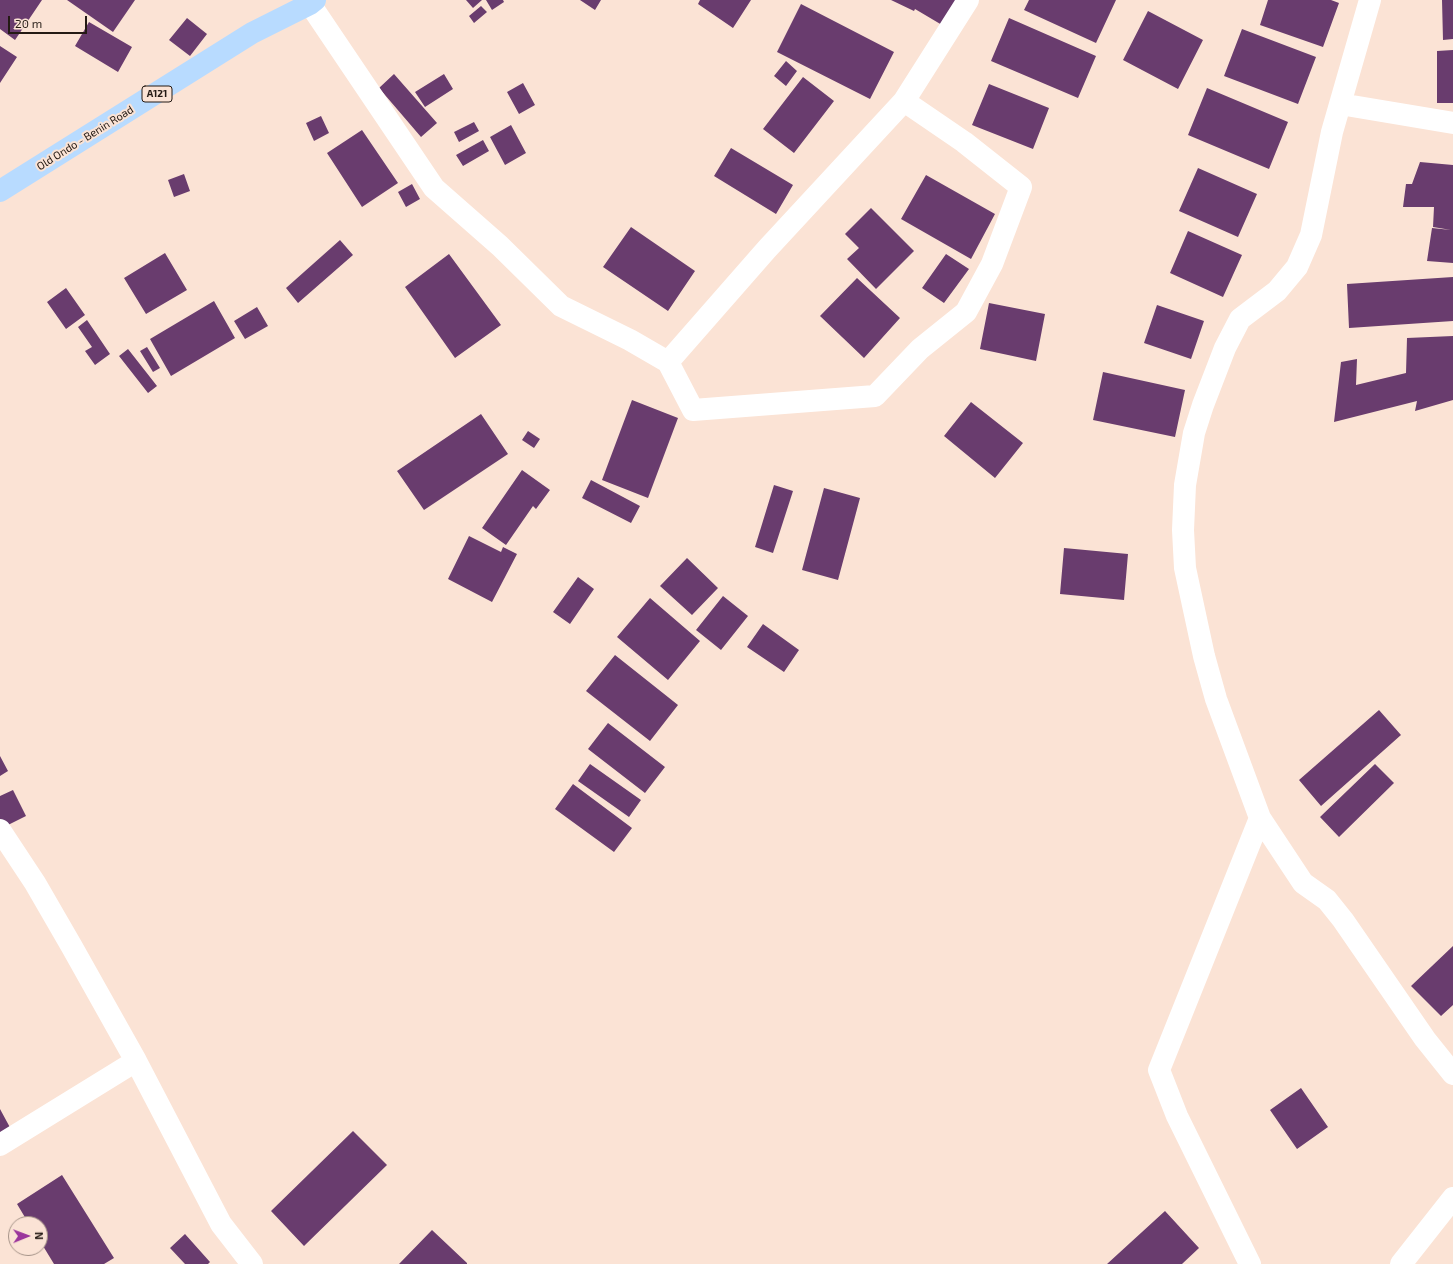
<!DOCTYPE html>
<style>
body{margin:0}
#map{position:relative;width:1453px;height:1264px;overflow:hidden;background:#fbe3d5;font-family:"Exo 2",sans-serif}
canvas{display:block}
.north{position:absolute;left:8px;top:1216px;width:40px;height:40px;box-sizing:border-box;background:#fbe3d5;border:1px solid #a59388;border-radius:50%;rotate:89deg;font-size:11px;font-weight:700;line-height:16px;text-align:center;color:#241a14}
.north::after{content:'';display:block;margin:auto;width:14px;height:18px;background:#9b369c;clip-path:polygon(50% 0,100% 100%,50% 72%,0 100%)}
.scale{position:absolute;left:8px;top:16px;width:79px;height:18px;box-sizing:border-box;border:2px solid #241a14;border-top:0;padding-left:5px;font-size:12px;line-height:14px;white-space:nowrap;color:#241a14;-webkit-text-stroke:3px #fbe3d5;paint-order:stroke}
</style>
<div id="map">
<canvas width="1453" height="1264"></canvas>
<div class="north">N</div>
<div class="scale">20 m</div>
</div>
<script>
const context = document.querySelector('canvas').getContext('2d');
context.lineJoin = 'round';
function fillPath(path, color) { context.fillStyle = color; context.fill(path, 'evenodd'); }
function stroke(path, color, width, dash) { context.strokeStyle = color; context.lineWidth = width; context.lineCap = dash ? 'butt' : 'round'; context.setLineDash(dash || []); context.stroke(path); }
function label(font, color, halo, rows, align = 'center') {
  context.font = font + ' "Exo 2",sans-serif'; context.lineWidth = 4; context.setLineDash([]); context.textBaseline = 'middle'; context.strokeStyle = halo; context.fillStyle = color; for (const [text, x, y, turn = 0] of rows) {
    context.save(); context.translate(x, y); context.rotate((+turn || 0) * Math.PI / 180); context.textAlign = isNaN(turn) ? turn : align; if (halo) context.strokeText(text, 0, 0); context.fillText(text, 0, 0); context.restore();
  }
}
const building = new Path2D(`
 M0,0H42L15,40L0,29Z
 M67,0H135L113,32Z
 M466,0H482L473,8Z
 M486,0H503L504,2L492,10Z
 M580,0H601L595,10Z
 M700,0H751L733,28L698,4Z
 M891,0H956L942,25L915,9L914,11Z
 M1029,0H1116L1096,43L1024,10Z
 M1268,0H1331L1339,3L1323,47L1260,25Z
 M1442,0H1453V39L1443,40Z
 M801,4L894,52L870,99L777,52Z
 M481,6L487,12L474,23L469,16Z
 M1148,11L1203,40L1178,89L1123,60Z
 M187,18L207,34L190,56L169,40Z
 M1009,18L1096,56L1078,98L991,61Z
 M89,22L132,47L118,72L75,46Z
 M1242,29L1316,57L1298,104L1224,76Z
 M0,46L17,57L0,83Z
 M1453,50V103H1437V51Z
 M786,61L797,71L786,86L774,76Z
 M394,74L437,123L421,137L379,88Z
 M444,74L453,89L425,107L415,92Z
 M803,77L834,101L794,153L763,129Z
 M523,83L535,105L519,114L507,92Z
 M989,84L1049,108L1033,149L972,125Z
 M1207,88L1288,122L1269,169L1188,135Z
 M321,116L329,133L314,141L306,123Z
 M474,122L479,131L459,142L454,132Z
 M511,125L526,153L505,165L490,137Z
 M362,130L398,183L362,207L327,153Z
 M483,140L489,151L463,166L456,155Z
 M731,148L793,185L776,214L714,176Z
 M1420,162L1453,165V263L1427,261L1432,228L1451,230L1433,227L1434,207H1403L1406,184H1412Z
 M1198,168L1257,194L1238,237L1179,211Z
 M184,174L190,191L174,197L168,180Z
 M926,175L995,214L971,259L901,219Z
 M412,184L420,199L406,207L398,192Z
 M871,208L914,251L876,289L847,259L859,248L845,234Z
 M631,227L695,271L668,311L603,267Z
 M1188,231L1242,255L1223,297L1170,273Z
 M340,240L353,255L298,303L286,288Z
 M165,253L187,290L146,314L124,278Z
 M449,254L501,325L455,358L405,287Z
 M946,254L969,269L944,303L922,288Z
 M1453,277V321L1349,328L1347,284Z
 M857,278L900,318L864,358L820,316Z
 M66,288L85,315L66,329L47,302Z
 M214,301L235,338L171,376L150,339Z
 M989,303L1045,314L1036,361L980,349Z
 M1157,305L1204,321L1191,359L1144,343Z
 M257,307L268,326L245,339L234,321Z
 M87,320L110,354L95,365L85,351L92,347L78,327Z
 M1453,336V400L1415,411L1417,401L1334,422L1341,362L1357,359L1356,385L1406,373L1407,338Z
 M147,347L160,368L153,372L140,351Z
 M128,349L157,386L148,393L119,356Z
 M1103,372L1185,390L1175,437L1093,420Z
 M632,400L678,418L648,498L602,480Z
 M971,402L1023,443L995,478L944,436Z
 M481,414L508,454L424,510L397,471Z
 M528,431L540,439L534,448L522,440Z
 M522,470L550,490L536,509L533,506L506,545L482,528Z
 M591,480L640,506L631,523L582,498Z
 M774,485L793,491L773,553L755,547Z
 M824,488L860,498L838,580L802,570Z
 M469,536L501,552L503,547L517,554L492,602L448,579Z
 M1064,548L1128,554L1124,600L1060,594Z
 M687,558L718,588L692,615L660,586Z
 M578,577L594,589L570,624L553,612Z
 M723,596L748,616L721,650L696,630Z
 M650,598L700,641L668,680L617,637Z
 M763,624L799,650L784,672L747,647Z
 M615,655L678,705L650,741L586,691Z
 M1379,710L1401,735L1321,806L1299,780Z
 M608,723L665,767L645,793L588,749Z
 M0,756L8,771L0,776Z
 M590,764L641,800L629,817L578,781Z
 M1375,764L1394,783L1339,837L1320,817Z
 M573,784L632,828L614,852L555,809Z
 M13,790L26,816L4,827L0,819V796Z
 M1453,946V1005L1441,1016L1411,986Z
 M1301,1088L1328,1127L1297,1149L1270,1110Z
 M0,1109L13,1133L0,1141Z
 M353,1131L387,1165L304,1246L271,1211Z
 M62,1175L114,1258L104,1264H54L40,1241V1224H29L17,1204Z
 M1165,1211L1199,1248L1182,1264H1107Z
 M432,1230L467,1263V1264H399Z
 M185,1234L210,1262L208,1264H185L170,1248Z`);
const minor = new Path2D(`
 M1370,0L1332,132L1311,235L1297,267L1277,291L1240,319L1225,348L1203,405L1194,433L1185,485L1183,530L1185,568L1204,656L1216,699L1260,818L1303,883L1327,900L1343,920L1425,1039L1453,1074
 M310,4L434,188L500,246L561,306L630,340L668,362L693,410L875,396L920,349L966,312L992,264L1021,187L964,142L904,101
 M1340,104L1453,123
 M668,362L767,249L904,101L968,0
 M0,830L35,883L72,947L136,1061L221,1224L252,1264
 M0,1145L136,1061
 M1250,1264L1177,1116L1159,1070L1260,818
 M1401,1264L1453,1198`);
const primary = new Path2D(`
 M0,191L252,33L310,4L315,0`);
const shields = [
 [157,94,30]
];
const shieldNames = [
 ["A121",157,94]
];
const streetNames = [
 ["Old Ondo - Benin Road",85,138,-32]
];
fillPath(building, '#693c6e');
stroke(minor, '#fff', 22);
stroke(primary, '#b8dbff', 22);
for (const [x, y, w] of shields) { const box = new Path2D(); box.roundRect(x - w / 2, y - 8, w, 16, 3); context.fillStyle = '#fbe3d5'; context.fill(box); stroke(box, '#241a14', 1); }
label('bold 10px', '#241a14', null, shieldNames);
label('11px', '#241a14', '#fbe3d5', streetNames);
</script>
